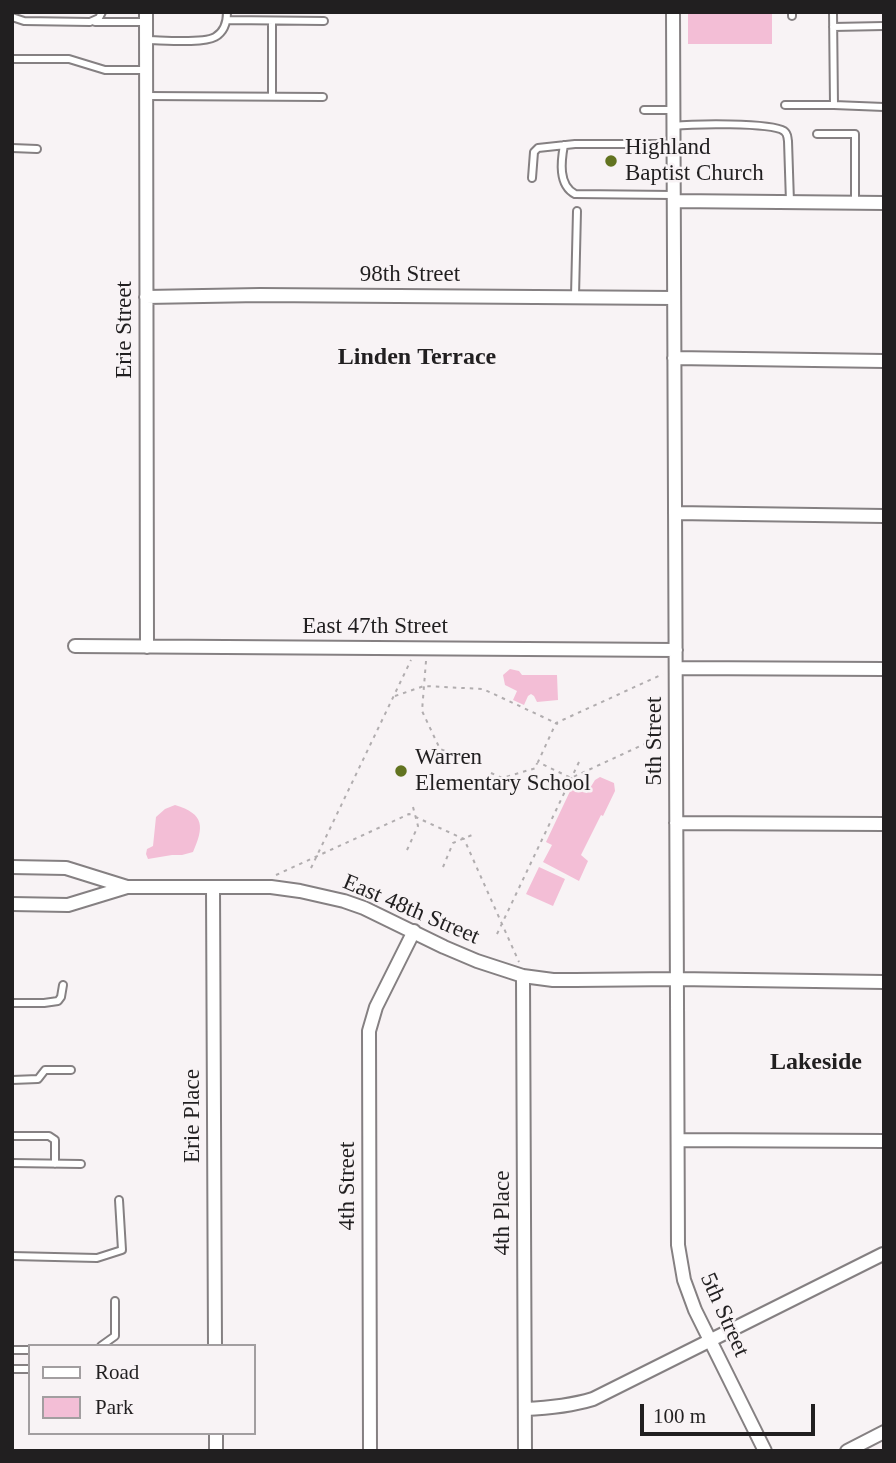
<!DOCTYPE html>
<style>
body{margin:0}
#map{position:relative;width:896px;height:1463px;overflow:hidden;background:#f8f3f5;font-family:"Times New Roman",serif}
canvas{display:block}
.frame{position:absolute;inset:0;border:14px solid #211f20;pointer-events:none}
.legend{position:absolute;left:28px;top:1344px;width:228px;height:91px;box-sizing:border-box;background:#f8f3f5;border:2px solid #a29ea0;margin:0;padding:9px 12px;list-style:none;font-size:21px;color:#211f20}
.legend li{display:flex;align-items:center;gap:14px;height:35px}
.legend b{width:35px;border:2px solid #a29ea0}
.scale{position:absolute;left:640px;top:1404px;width:175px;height:32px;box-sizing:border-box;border:4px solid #211f20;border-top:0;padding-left:9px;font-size:21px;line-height:24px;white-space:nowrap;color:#211f20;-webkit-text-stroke:5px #f8f3f5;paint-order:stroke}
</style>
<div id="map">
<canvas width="896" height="1463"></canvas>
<div class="frame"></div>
<ul class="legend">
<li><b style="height:9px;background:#fff"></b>Road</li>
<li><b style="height:19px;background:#f3bed6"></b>Park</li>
</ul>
<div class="scale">100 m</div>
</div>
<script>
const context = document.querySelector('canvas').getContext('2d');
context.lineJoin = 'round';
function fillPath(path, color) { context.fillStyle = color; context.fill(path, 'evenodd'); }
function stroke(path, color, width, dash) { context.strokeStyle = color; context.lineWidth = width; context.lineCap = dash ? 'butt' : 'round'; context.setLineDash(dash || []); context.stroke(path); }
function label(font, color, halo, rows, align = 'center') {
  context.font = font + ' "Times New Roman",serif'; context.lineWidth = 5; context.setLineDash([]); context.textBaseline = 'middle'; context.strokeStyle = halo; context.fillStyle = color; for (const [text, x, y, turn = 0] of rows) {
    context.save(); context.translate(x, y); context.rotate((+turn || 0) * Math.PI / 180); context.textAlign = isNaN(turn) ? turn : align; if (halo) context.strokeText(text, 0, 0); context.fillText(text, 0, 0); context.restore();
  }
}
const green = new Path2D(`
 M688,12H772V44H688Z
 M510,669L519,671L522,675H557L558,700L537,702L534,696L531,694L528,696L524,705L513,700L517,691L505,685L503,675Z
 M600,777L614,783L615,791L603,816L601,815L581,855L588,861L579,881L543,862L552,845L546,842L572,787L587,793L595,780Z
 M175,805C205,814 204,827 193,852L182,855H172L148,859L146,854L147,849L153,846L156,817L165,809Z
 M539,867L565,879L553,906L526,894Z`);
const path = new Path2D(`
 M426,661L422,711L440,749L448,752
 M395,696L424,686L483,689L558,724
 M662,736L571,778L538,762L556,723L663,674
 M491,773L502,778L536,768L537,763
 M407,850L418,826L413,807
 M443,867L453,843L472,835
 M311,868L411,660
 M276,875L409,814L464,839L519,962
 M497,934L579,762`);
const lane = new Path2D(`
 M792,12V16
 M833,12L834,105L884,107
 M12,17L24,21L90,22L99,18L102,12
 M227,20L324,21
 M272,21V96
 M95,22H146
 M833,27L884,26
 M146,40C161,40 203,44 215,37C224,32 227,22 227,12
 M12,59H69L105,70H146
 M146,96L323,97
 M785,105H834
 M644,110H673
 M673,126C692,124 770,122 784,131C788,134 787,136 788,141L790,202
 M817,134H855V203
 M564,145C561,161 558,185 575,194L673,195
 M12,148L37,149
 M532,178L534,152L538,148L575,144H673
 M575,296L577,211
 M12,1003H44L58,1001L61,997L63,985
 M12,1080L38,1079L45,1070H71
 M12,1136H49L55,1140V1164
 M12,1163L81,1164
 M12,1256L97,1258L122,1250L119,1200
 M101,1346L115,1336V1301
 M12,1350H30
 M12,1369H30`);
const street = new Path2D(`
 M146,12L147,647
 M673,12L678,1245L684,1280L695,1310L765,1451
 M674,201L884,203
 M146,297L260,295L673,298
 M674,358L884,361
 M675,513L884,516
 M75,646L676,650
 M676,668L884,669
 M676,823L884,824
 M12,867L66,868L127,887
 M213,887L215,1346
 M12,904L68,905L127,887H271L300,891L344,901L364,908L444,947L477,961L523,976L553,980H575L677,979L884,982
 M523,976L525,1451
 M679,1140L884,1141
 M525,1409C549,1408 570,1406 593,1399L883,1254
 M216,1433V1451
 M370,1451L369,1031L376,1007L414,931
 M847,1451L884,1432`);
const markers = [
 [611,161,7,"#627320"],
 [401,771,7,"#627320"]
];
const poiNames = [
 ["Highland",625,148],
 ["Baptist Church",625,174],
 ["Warren",415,758],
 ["Elementary School",415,784]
];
const streetNames = [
 ["98th Street",410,275],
 ["Erie Street",125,330,-90],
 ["East 47th Street",375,627],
 ["5th Street",655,741,-90],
 ["East 48th Street",411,910,23],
 ["Erie Place",193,1116,-90],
 ["4th Street",348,1186,-90],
 ["4th Place",503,1213,-90],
 ["5th Street",724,1315,66]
];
const neighbourhoodNames = [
 ["Linden Terrace",417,358],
 ["Lakeside",816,1063]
];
fillPath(green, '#f3bed6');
stroke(lane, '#858082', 10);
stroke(street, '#858082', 16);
stroke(path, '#b1adaf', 2, [3.5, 5]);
stroke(lane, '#fff', 6);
stroke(street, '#fff', 12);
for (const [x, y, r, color] of markers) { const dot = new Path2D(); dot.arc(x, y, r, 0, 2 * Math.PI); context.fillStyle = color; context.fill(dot); stroke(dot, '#f8f3f5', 2.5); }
label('23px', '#211f20', '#f8f3f5', poiNames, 'left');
label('23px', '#211f20', '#f8f3f5', streetNames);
label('bold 24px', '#211f20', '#f8f3f5', neighbourhoodNames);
</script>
